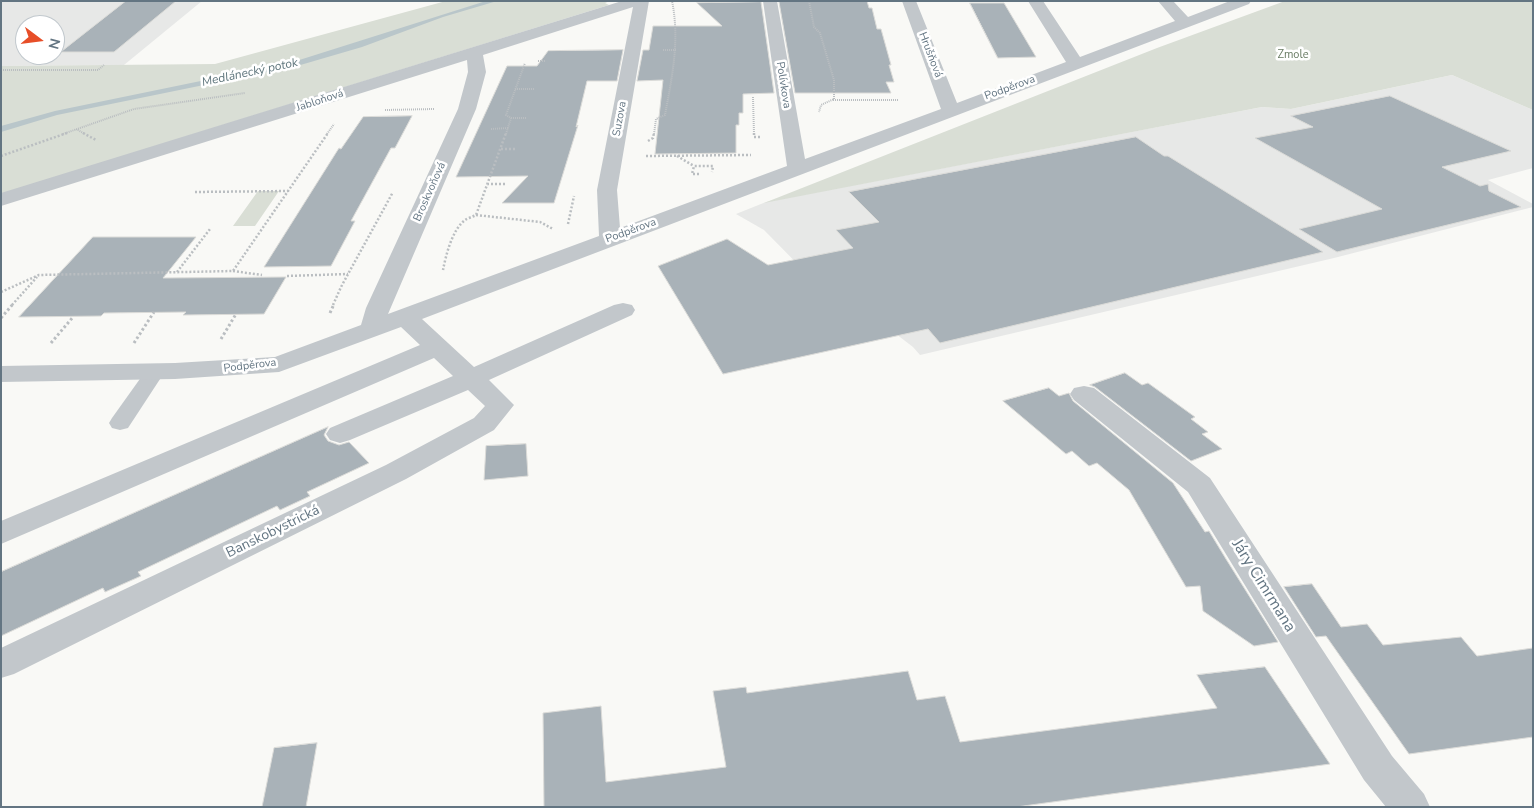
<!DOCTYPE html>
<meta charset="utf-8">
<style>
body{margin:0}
#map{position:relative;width:1534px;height:808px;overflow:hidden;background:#f9f9f6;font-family:"Nunito Sans",sans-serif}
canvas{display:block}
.frame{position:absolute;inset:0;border:2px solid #637582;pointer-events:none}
.north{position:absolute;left:15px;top:15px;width:50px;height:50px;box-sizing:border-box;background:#fff;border:1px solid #c1c8cd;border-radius:50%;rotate:105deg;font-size:14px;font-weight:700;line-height:20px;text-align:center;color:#637582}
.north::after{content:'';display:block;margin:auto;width:18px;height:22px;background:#e74e28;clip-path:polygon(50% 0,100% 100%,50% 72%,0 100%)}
</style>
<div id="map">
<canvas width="1534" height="808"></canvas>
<div class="frame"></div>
<div class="north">N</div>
</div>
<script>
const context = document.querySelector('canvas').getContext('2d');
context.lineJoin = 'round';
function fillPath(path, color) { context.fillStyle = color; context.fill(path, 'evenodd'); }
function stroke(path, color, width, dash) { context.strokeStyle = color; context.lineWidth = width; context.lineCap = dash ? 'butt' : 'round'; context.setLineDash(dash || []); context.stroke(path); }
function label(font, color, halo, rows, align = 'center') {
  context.font = font + ' "Nunito Sans",sans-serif'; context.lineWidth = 5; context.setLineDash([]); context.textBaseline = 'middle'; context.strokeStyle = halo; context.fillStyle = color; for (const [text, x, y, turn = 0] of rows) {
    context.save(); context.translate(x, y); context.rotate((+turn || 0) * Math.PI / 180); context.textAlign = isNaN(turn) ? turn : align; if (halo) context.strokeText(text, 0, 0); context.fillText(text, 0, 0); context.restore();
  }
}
const built = new Path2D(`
 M1,1H202L124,65L1,66ZM25,25H55V55H25Z
 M1452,75L1533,110V168L1488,180L1533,204V207L1334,258L920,355L913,347L879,321L831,298L764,230L736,214L766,202L1262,107L1291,109Z`);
const green = new Path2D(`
 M446,1H610L605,3L609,5L1,194V66L215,64Z
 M1285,1H1533V110L1452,75L1291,109L1262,107L764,203L1157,48Z
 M258,191H279L255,226H233Z`);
const stream = new Path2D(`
 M486,1H497L443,17L362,47L297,66L57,115L1,132V126L55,111L293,62Z`);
const building = new Path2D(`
 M126,1H176L114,52H61Z
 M787,1H867L869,8H872L877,29H881L891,65H889L894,82H886L891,93H795L779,2Z
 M761,2L774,93L743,94V113H739V125H736V153L655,154L663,80L637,81L643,50H649L653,26H722L697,3Z
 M970,3H1004L1036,57L998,58Z
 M623,50L617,81H587L576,127L578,125L554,203H502L528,176L456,177L507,66H537L548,51Z
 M1390,96L1511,151L1442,167L1480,186L1488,184L1489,191L1521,207L1337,252L1299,229L1382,209L1255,138L1313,127L1291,116Z
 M412,116L395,148H391L351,221H355L331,266L264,267L339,148L341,149L363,117Z
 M1136,137L1164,156H1168L1323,252L940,343L928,329L723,374L658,266L727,239L768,265L853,248L836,230L879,222L849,192Z
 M93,237H196L163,278L286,277L264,314L183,315L186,312L104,313L101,316L19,317Z
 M1125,373L1142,385L1148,383L1195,417L1191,419L1208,432L1202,434L1222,449L1191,461L1095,387L1090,385Z
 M1049,388L1059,396L1069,393L1073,401L1173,483L1205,532L1209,531L1226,559L1278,642L1254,646L1203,611L1200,586L1186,587L1129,490L1097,463L1089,466L1072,451L1066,454L1003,401Z
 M328,427L324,435L328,441L339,445L349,442L369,463L307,492L310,496L280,510L277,506L138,572L141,576L105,592L103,588L1,636V572Z
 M526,444L528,476L484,480L486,446Z
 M1312,584L1341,627L1367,624L1383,645L1461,637L1477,656L1533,648V737L1409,754L1326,636L1316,637L1284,587Z
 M1265,667L1330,764L1016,807H544L543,713L601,706L606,782L726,767L713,691L746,687L747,693L908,671L917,700L945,696L960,742L1217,708L1197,675Z
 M317,743L306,807H262L274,748Z`);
const pathFar2 = new Path2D(`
 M809,1L814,27L820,33L834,80V99L821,105L819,112
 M663,50H676
 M538,61H546
 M1,70H98L104,65
 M515,89H534
 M753,97L754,134
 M833,100H899
 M385,110L434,109
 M511,118H526
 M76,129L85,134
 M491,129L508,128
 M63,134L134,109L245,93
 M327,134L334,124
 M506,134L511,118L506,115L525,63
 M654,134L656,119L665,115C672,77 680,40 672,1`);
const pathFar1 = new Path2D(`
 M83,133L96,140
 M754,133V137H762
 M648,141L653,138L654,133
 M501,149H516
 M1,156L67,133
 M646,156L751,155
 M677,156L694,166
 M699,174H692L694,166H713L712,172
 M487,184H506
 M195,192L288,191
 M476,215L540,222L553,229
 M568,224L574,196
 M443,270C446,255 452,230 465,220C468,218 472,217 476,215L506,133
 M233,271L262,275
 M177,272L210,229
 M287,276L348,274
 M1,292L39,275L233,271L328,133
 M12,305L37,277
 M333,305L341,287L393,192`);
const path = new Path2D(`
 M330,313L334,304
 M1,318L13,304
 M221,339L236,314
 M51,343L73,317
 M134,343L154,312`);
const service = new Path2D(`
 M154,367L161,369L164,373L128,428L120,430L112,428L109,423L112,418L147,369Z`);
const minor = new Path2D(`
 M622,1H649L617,190L620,228L787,166L763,1H777L805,159L941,109L902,1H916L957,103L1066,62L1028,1H1043L1080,57L1175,21L1158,1H1173L1188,17L1230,1H1251L1249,4L422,319L474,367L614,305L623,303L632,305L635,310L632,315L489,380L514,405L494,430L406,479L14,674L1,678V648L386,465L474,418L485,406L468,390L350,440L340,443L330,440L326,434L330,428L453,376L434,358L1,544V521L420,345L401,327L279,372L175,379L1,382V366L175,363L275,357L361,325L366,308L458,109L468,72L467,60L1,206V193ZM633,7L597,190L599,236L388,314L476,109L486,72L483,55Z
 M1084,386L1094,388L1210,478L1392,756L1424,794L1430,807H1386L1364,780L1188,492L1074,400L1070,394L1074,388Z`);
const farStreetnames = [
 ["Hrušňová",930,55,69],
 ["Polívkova",783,85,81],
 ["Podpěrova",1010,88,-20],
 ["Jabloňová",320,101,-18],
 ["Suzova",620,119,-80],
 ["Broskvoňová",430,192,-66],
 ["Podpěrova",631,231,-20],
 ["Podpěrova",250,366,-7]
];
const farParknames = [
 ["Zmole",1293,55]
];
const farWaternames = [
 ["Medlánecký potok",250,73,-12]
];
const streetNames = [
 ["Banskobystrická",273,532,-26]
];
const nearStreetnames = [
 ["Járy Cimrmana",1263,586,58]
];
fillPath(built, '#e7e8e7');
fillPath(green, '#d9ded5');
fillPath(stream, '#b9c6ca');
fillPath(building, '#a9b2b8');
stroke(building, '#dbdbd8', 1);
stroke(pathFar2, '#babec1', 2, [1, 1]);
stroke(pathFar1, '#babec1', 2.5, [2, 2]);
stroke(path, '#babec1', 3, [2.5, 2.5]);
fillPath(service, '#c2c7cb');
fillPath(minor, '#c2c7cb');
label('11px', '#637582', '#fff', farStreetnames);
label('11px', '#677a62', '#fff', farParknames);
label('italic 12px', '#5e757c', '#fff', farWaternames);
label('14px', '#637582', '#fff', streetNames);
label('16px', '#637582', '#fff', nearStreetnames);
</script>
